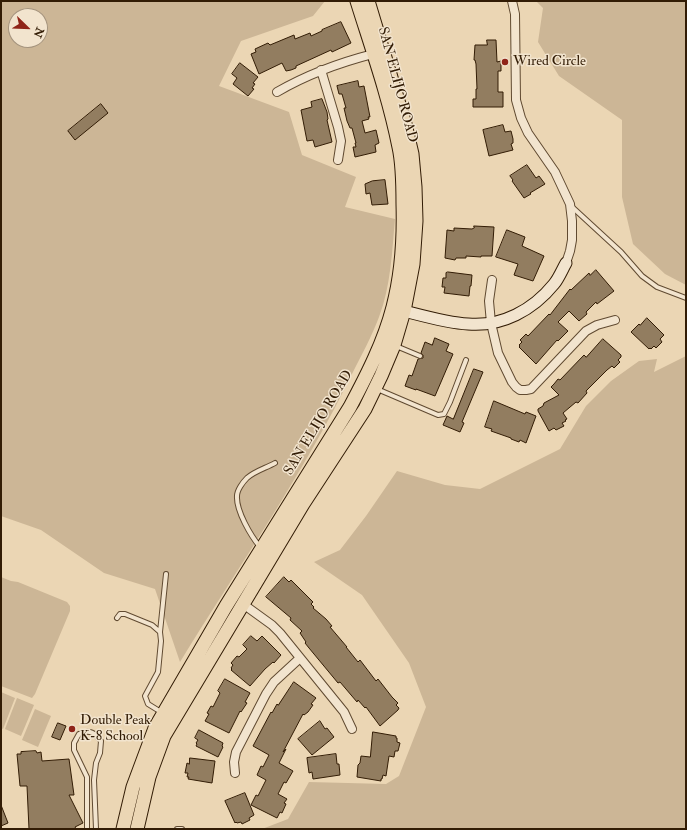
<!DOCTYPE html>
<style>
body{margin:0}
#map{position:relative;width:687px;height:830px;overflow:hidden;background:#ebd6b4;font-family:"IM FELL Double Pica",serif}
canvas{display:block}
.frame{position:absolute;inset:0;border:2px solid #321c05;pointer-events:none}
.north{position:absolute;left:8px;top:8px;width:40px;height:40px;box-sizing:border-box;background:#f2e4ce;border:1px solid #a5947e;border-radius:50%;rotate:113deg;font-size:11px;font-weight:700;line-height:16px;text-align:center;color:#321c05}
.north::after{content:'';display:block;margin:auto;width:14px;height:18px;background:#8f2418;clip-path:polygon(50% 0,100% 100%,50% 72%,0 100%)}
</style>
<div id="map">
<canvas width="687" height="830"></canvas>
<div class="frame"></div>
<div class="north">N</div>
</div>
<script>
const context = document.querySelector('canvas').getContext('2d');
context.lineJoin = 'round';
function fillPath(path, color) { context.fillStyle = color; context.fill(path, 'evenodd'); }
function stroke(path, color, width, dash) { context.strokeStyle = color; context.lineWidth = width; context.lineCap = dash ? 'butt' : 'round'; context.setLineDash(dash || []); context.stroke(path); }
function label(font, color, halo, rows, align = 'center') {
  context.font = font + ' "IM FELL Double Pica",serif'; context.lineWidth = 3; context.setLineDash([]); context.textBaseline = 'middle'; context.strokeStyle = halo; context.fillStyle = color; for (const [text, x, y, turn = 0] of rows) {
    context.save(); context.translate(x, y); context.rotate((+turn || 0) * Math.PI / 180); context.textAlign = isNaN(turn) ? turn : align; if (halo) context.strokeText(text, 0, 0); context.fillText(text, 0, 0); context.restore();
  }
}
const green = new Path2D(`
 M1,1H325L313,16L241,41L219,86L289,112L302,155L356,177L345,207L395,219C392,251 391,286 379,317C372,336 362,354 353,372C304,473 239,566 180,662L155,589L104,573L41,530L1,516ZM16,16H40V40H16Z
 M536,1H686V285L665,274L633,244L622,197V120L559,76L538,42L543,8Z
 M686,356V829H262L288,819L309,782L386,784L399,776L426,707L409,663L362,595L314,562L340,550L366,516L397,471L445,485L480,489L560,449L586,406L611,381L639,361L657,359L654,372Z
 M1,577L11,581L18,582L67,602L70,606V611L35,694L32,698L1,686Z
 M1,692L15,698L3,729L1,728Z
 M17,698L34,705L21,736L5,729Z
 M35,709L51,716L38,747L22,740Z`);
const building = new Path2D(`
 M341,22L351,43L332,52L331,50L296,66V68L291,70L286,71L282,63L259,74L251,54L256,52L255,49L268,43L270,45L294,35L295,39L310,33L311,36L322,31V30Z
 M487,40H496L497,62L501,61V71H498V92H503V107H473V99H476V89H477L476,64L475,60H474L475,45H487Z
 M240,63L258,77L253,83L255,84L252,88L254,89L248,96L233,84L237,78L232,74Z
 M358,81L359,87L364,86L370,117H368L369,119L362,121L365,133L376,130L379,143L375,145L376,152L355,157L353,147H356L355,143H356L352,128H350L347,121L344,108H346L342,94H339L337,86Z
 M322,99L327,112L328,119L327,120L332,142L315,147L313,140L307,141L301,110L312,107L311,102Z
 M101,104L108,113L75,140L68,131Z
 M503,125L505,132L511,131L513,139V143L511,144L513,150L489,156L483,130Z
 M527,165L536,178L539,176L545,184L530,193L531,194L524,198L512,181L513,180L510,176Z
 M385,180L388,204L372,205L370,193L366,194L365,184L372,181Z
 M474,226L494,227L492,256H481V257L466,256V258H456L455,260L445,258L447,230L454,231V228L472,229L474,228Z
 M507,230L525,237L522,246L544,256L533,281L514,275L518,264L496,257Z
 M596,270L614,291L597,304L596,302L586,312L587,314L579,321L569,311L558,322L568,331L558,341L557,340L536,364L519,347L520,346L519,345L522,342L520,340L526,334L528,336L549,314L550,315L570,289L571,290L589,273L590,275Z
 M448,272L472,275L471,286H470L469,296L444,293L445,287H442L443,278H446V273Z
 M647,318L664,335L660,339L662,342L656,348L654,346L651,349L650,348L649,349L631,332L639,324L640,325Z
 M435,338L449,344L446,351L453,354L435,396L416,389V390L405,386L409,375L412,376L418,359L423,358V355L421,353L425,342L432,345Z
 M603,339L621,355V357L618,360L620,362L614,368L612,366L607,370L586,391L587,393L578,403L576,402L563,413L567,419L565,420L566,421L562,423L564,426L556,430L554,428L549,431L538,411V409L543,406L544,403L559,395L551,387L554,384L558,379L560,380L584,355L586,357Z
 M474,369L483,372L462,422L464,423L460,432L443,425L447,416L453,419Z
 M494,401L525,414L526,412L536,416L526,443L520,440L519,442L511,439V438L491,431L492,429L485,427Z
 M284,577L289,582L291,580L313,602L311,604L314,607L313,608L326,619L332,626L330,627L347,647H346L358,662L360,660L376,681L378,679L392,697L398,703L396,705L399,708L398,710L380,726L366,707L365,708L358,700L357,702L340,682L338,683L309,648L305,643L306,642L300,633L302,631L290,620L291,618L266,597Z
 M251,636L257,641L262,636L281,655L274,663L273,662L265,669L250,686L231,670L232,669L231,668L233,665L231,663L237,656L239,657L247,649L243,645Z
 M225,679L250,693L245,702L247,703L241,712L240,711L229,733L205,721L209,714L207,713L211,706L213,707L220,693L218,691Z
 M294,682L316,698L311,704L313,705L308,712L304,715L303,714L283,752L286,749L279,763L293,771L286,783L284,782L278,794L287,799L284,803L286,804L282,813L280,812L277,818L251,805L256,795L258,796L266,780L257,775L261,766L263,767L269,755L253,746L271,712L272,713L277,704L278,705Z
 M320,721L325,729L327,728L334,737L312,755L298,739Z
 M58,723L66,726L60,740L52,737Z
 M199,730L223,743L222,746L223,747L218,757L196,746L197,744L196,743L198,740L195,738Z
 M373,732L396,736V738H397V742L400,743L398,751H395L394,757L389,756L386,776L383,775L382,779H381V781L357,777L358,765L360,763L361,756L370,757Z
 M36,751L37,753L41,752L42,761L69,759L74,795H69L83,823L75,827L76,829H29L27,786H20L17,754H21V752Z
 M336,754L337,764H339L340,775L313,779L312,772L309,773L307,758Z
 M190,758L215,761L212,783L188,779L189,777H187L188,773H185L187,763L189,764Z
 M245,793L254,815L249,818L250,820L242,824L241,822L237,823L236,822L235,823L225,801Z
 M1,805L8,823L1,826Z`);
const lane = new Path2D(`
 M571,206L621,252L642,276L657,287L686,298
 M396,346L420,356
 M377,389L438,415L444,414L450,402L466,360
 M260,547C251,536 236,511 237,496C237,490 243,482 247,478C255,471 266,468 275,463
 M117,618L120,614H125L152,625L160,632L161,641L158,672L145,696L148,704L161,712
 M160,632L166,574
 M87,829V777L74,750V743L79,734C90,729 95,733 101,741L100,753L96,763L94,780L96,829
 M177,829H182`);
const street = new Path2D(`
 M512,1L515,14L516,100L521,118L528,133L555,172L570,204L572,221V240L570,251L566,263
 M321,70L338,127L341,141L338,160
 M277,92C308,74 338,63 373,54
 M492,280L489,301L491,323L498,353L512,382L516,387L520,390H526L531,389L586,331L597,325L615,320
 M243,604L272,625L280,633L344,712L352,729
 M235,773L234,762L236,752L266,694L274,682L300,658`);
const secondary = new Path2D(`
 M396,309C417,314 446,323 468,324C502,327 533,310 554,284C559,278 562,270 566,263`);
const primary = new Path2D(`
 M123,829L133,787L155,728L226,606L350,407C367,375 384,342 393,307C402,273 404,239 403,204C403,185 403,165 399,147C389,97 372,49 357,1
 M137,829L149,777L164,736L303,504L365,409L381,376L394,345L404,311L413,264L416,221L415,187L412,154L405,124L368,1`);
const markers = [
 [505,62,4,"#8f2418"],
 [72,729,4,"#8f2418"]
];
const poiNames = [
 ["Wired Circle",513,62],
 ["Double Peak",80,721],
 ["K-8 School",80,737]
];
const streetNames = [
 ["SAN ELIJO ROAD",397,85,75],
 ["SAN ELIJO ROAD",319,423,-59]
];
fillPath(green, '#ccb696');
fillPath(building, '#927d60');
stroke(building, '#321c05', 1);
stroke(lane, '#604a31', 6);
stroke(street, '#604a31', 10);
stroke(secondary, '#321c05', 13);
stroke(primary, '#321c05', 15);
stroke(lane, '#f2e4ce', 4);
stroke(street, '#f2e4ce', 8);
stroke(secondary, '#f2e4ce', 11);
stroke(primary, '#ebd6b4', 13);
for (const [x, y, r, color] of markers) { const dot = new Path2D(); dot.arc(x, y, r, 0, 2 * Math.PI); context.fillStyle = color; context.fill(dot); stroke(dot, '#f2e4ce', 1.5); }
label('14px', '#321c05', '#f2e4ce', poiNames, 'left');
label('14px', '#321c05', '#f2e4ce', streetNames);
</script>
